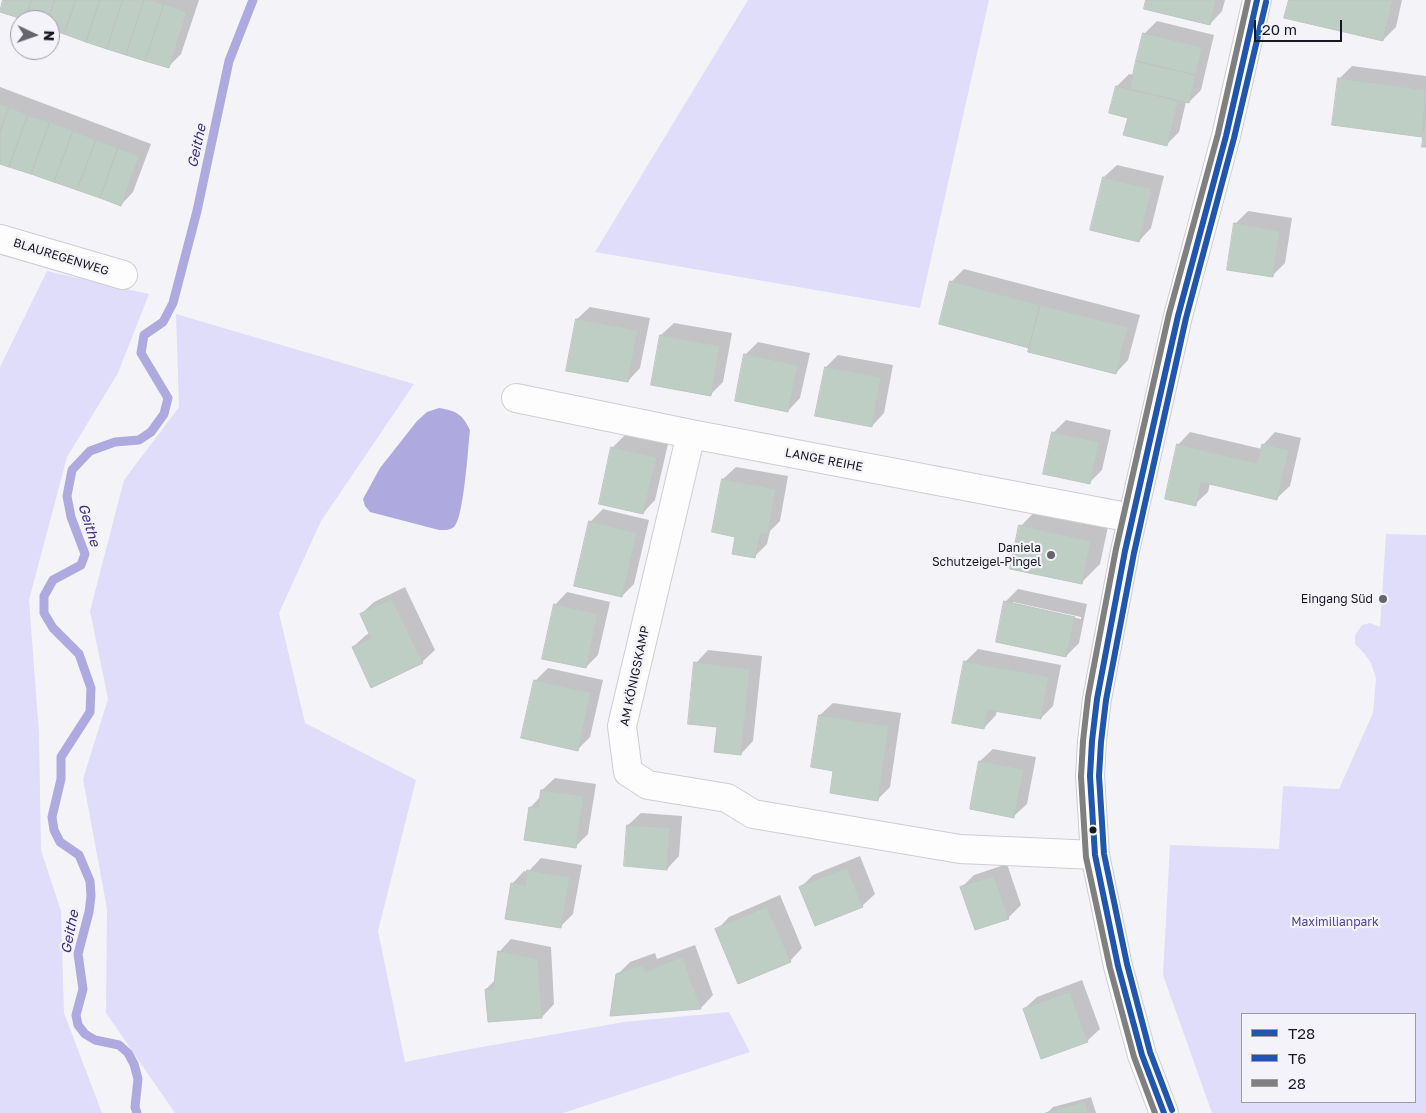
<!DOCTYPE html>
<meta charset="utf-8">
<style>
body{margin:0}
#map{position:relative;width:1426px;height:1113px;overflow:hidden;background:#f4f4f8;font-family:"Golos Text",sans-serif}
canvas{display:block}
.legend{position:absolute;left:1241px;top:1013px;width:175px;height:90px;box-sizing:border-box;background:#f3f3f9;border:1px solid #9b9ba3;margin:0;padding:6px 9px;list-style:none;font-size:15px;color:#181823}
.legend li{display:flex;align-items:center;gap:10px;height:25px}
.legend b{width:25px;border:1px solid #9b9ba3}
.north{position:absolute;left:10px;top:10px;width:50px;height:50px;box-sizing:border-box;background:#f3f3f9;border:1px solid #9b9ba3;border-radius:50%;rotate:93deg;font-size:14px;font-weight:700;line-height:20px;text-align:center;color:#181823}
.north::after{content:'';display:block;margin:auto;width:18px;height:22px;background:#65656e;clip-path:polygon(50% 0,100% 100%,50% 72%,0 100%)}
.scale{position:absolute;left:1254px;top:20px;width:88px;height:22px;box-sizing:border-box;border:2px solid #181823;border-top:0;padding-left:6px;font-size:15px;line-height:18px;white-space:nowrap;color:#181823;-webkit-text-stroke:4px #f3f3f9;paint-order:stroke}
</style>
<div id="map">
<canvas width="1426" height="1113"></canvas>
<ul class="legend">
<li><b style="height:6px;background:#2056ae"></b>T28</li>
<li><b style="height:6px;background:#2056ae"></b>T6</li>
<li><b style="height:6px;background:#808080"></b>28</li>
</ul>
<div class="north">N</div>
<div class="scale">20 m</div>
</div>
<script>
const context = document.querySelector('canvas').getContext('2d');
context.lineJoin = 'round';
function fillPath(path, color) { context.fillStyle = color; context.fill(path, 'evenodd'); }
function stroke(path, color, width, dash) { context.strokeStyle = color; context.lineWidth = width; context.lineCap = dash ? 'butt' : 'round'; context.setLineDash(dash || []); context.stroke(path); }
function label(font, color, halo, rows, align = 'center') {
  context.font = font + ' "Golos Text",sans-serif'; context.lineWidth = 4.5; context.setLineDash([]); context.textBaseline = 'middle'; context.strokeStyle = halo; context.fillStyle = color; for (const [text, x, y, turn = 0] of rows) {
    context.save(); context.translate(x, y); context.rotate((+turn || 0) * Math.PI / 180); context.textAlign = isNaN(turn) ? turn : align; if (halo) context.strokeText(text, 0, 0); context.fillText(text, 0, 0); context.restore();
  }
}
const green = new Path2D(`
 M748,0H989L920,308L595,252Z
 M47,271L149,294L118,373L67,457L29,600L39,733L41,850L61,911L64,1013L102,1113H0V367Z
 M176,314L414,384L321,521L279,613L305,723L416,780L378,931L405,1062L465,1050L624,1022L729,1012L750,1052L563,1113H175L106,1013L107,909L83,779L108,699L90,611L124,480L179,407Z
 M1386,534L1426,535V1113H1212L1163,975L1170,845L1279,849L1283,786L1339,789L1373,713L1376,678L1371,663L1364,653L1355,644V635L1362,625L1370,623L1380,627ZM1415,1014V1102H1242V1014Z`);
const water = new Path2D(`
 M439,408C457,411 462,414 470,430C468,447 464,518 454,527C449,531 444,530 439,530L370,512L365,506L363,499L380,468L417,421L427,412Z`);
const shadow = new Path2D(`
 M4,0H199L181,54L168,67L50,27V20H29Z
 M1148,0H1225L1222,11L1210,24Z
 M1290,0H1402L1396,27L1383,40Z
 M1157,21L1214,35L1201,90L1189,102H1186L1179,132L1166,145L1129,117L1117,86L1129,74L1135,75L1145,33Z
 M1352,66L1426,76V146L1425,131L1421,135L1339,79Z
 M0,87L151,144L133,192L121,205L0,163Z
 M1117,165L1164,176L1151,228L1139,241L1104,177Z
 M1248,211L1292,218L1285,263L1272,276L1235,224Z
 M964,269L1140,315L1128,360L1116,373L1031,347L940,323L951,282Z
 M590,307L650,318L640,368L628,381L577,319Z
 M674,323L732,333L723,382L710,395L661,335Z
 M758,342L810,353L800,398L788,411L745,355Z
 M838,355L893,365L884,413L872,426L826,367Z
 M1066,420L1111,430L1102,470L1090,482L1053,433Z
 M1190,432L1262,449L1263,445L1275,432L1301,438L1290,486L1277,498L1210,483L1208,492L1195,504L1178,445Z
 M625,435L668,444L655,500L643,513L600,503L613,447Z
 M736,467L788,476L780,521L770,531L767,544L755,556L737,536L723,479Z
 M1039,507L1109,522L1100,564L1081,583L1021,526Z
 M603,509L649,520L634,584L622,596L590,522Z
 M405,587L435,650L422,662L353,647L366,635L370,633L361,614L374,602Z
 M1018,589L1087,604L1079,643L1066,656L1005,602ZM1013,602L1081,617V619L1013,605Z
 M567,592L610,602L598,655L586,667L555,605Z
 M978,649L1061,665L1053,706L1041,718L997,710L996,715L984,728L965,662Z
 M708,650L762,656L753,741L741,754L718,725L696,663Z
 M548,668L603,680L590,737L577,750L535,681Z
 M833,703L901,713L890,787L878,799L835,770L820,715Z
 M993,749L1036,757L1027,804L1014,816L980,761Z
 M555,778L596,784L588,834L575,847L530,808L541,796L542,790Z
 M641,813L682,816L679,856L667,869L628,825Z
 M860,856L875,894L862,906L801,887L813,875Z
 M541,858L582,865L573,914L561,926L512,884L524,871L528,872Z
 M1007,864L1021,905L1008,918L961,888L974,875Z
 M780,895L802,948L790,961L717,930L729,917Z
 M511,939L551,947L554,1004L542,1017L486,989L495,980L499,952Z
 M695,945L713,995L701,1008L611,1015L617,975L630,962L655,953L657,959Z
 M1082,980L1100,1029L1087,1041L1024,1009L1037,997Z
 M1091,1097L1096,1113H1047L1053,1107Z`);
const stream = new Path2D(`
 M137,1113L135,1107L138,1079L134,1064L128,1053L119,1045L95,1040L85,1034L78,1025L76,1015L83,989L78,954L89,912L91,896L90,881L79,855L60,842L54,830L52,817L61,779V757L90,712L91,688L79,654L53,628L44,613V596L53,580L81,565L85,554L71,517L67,496L72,470L90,451L115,442L139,440L151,432L164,414L168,398L141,353L144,335L163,322L173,303L197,211L229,61L253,0`);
const building = new Path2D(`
 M3,0H32L25,20L0,12Z
 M32,0H55L48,20H25Z
 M55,0H76L64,34L50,29V20H48Z
 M76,0H100L86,42L64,34Z
 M100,0H123L107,49L86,42Z
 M123,0H144L126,55L107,49Z
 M144,0H152L164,4L145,61L126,55Z
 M1146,0H1216L1210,25L1144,9Z
 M1289,0H1393L1383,41L1284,18Z
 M164,4L187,12L169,68L145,61Z
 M1143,33L1202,47L1196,75L1136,61Z
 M1136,61L1196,75L1189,103L1130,89Z
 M1338,78L1426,90L1422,137L1332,125Z
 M1116,86L1178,101L1167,146L1123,135L1128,118L1109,113Z
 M0,104L9,107L0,132Z
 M1426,104V147H1422Z
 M9,107L28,115L9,167L0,164V132Z
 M28,115L50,122L31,174L9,167Z
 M50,122L73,131L54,182L31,174Z
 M73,131L96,140L77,190L54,182Z
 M96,140L118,148L100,198L77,190Z
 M118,148L139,156L121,206L100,198Z
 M1103,177L1152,189L1139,242L1090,230Z
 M1234,223L1280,231L1273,277L1227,270Z
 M950,281L1040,305L1029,348L939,324Z
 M1040,305L1128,327L1116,374L1028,352Z
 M576,319L638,330L628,382L566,371Z
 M660,335L720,346L711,396L651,385Z
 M744,354L798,365L788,412L735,401Z
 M825,367L881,377L872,427L815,416Z
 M1052,432L1099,442L1090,484L1043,474Z
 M1177,444L1257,463L1262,444L1289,450L1277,500L1201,482L1196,506L1165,499Z
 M611,447L657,457L643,514L599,504Z
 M722,479L776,489L768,535L760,534L755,558L732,554L735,537L712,532Z
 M589,521L637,533L622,597L574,586Z
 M1019,525L1091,541L1082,584L1010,569Z
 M392,599L423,663L371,688L352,647L371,638L360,614Z
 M1004,601L1075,617L1066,657L996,642Z
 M554,604L598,614L586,668L542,659Z
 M964,661L1049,677L1041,719L988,710L984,729L952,723Z
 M694,662L750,669L741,755L714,752L717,727L688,724Z
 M534,680L591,693L578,751L521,738Z
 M819,715L889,726L878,801L830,793L833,771L811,767Z
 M979,761L1024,769L1014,818L970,809Z
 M541,790L584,796L576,848L524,840L529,807L538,808Z
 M627,825L670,828L667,870L624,866Z
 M847,868L863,907L815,926L799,887Z
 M527,870L570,877L561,928L505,919L511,883L525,885Z
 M994,876L1009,919L975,930L960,887Z
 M767,907L791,962L738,984L715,929Z
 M498,951L538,959L542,1018L488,1022L485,989L493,990Z
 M683,957L701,1009L610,1016L616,974L642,965L645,971Z
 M1070,992L1088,1042L1041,1059L1023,1009Z
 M1085,1102L1088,1113H1046Z`);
const minor = new Path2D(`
 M0,239L123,275
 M516,398L691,434L1132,518
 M691,434L622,726L628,772L648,785L727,798L753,814L960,849L1095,855
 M1164,1113L1142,1055L1118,966L1095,855L1090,776L1092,741L1097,699L1125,551L1178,316L1226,136L1257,0`);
const bus1 = new Path2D(`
 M1164,1113L1142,1055L1118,966L1095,855L1090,776L1092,741L1097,699L1125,551L1178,316L1226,136L1257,0`);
const bus2 = new Path2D(`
 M1172,1110L1150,1052L1127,964L1104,854L1099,776L1101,742L1106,700L1134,553L1186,318L1234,138L1266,2`);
const bus3 = new Path2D(`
 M1155,1113L1134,1057L1110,968L1086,857L1081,777L1083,741L1088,697L1116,549L1169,314L1218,134L1248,0`);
const markers = [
 [1051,555,5,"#65656e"],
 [1383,599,5,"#65656e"],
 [1093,830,4.5,"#181823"]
];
const streetNames = [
 ["BLAUREGENWEG",61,257,17],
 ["LANGE REIHE",824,460,11],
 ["AM KÖNIGSKAMP",635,676,-78]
];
const poiNames = [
 ["Daniela",1041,548],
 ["Schutzeigel-Pingel",1041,562],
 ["Eingang Süd",1373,599]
];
const parkNames = [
 ["Maximilianpark",1335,922]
];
const waterNames = [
 ["Geithe",197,146,-78],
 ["Geithe",89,525,73],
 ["Geithe",70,932,-79]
];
fillPath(green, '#dfddf9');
fillPath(water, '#aea9df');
fillPath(shadow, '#0003');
stroke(stream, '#aea9df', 9);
fillPath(building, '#bfcec5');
stroke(building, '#bec4c2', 1);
stroke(minor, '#cdcdd4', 30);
stroke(minor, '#fdfdfe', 28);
stroke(bus1, '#2056ae', 6);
stroke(bus2, '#2056ae', 6);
stroke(bus3, '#808080', 6);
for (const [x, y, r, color] of markers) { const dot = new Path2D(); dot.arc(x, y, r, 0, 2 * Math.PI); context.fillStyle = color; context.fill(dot); stroke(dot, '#f3f3f9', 2); }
label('12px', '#181823', '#f3f3f9', streetNames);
label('12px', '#181823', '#f3f3f9', poiNames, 'right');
label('12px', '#52439c', '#f3f3f9', parkNames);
label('italic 14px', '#402d85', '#f3f3f9', waterNames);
</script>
